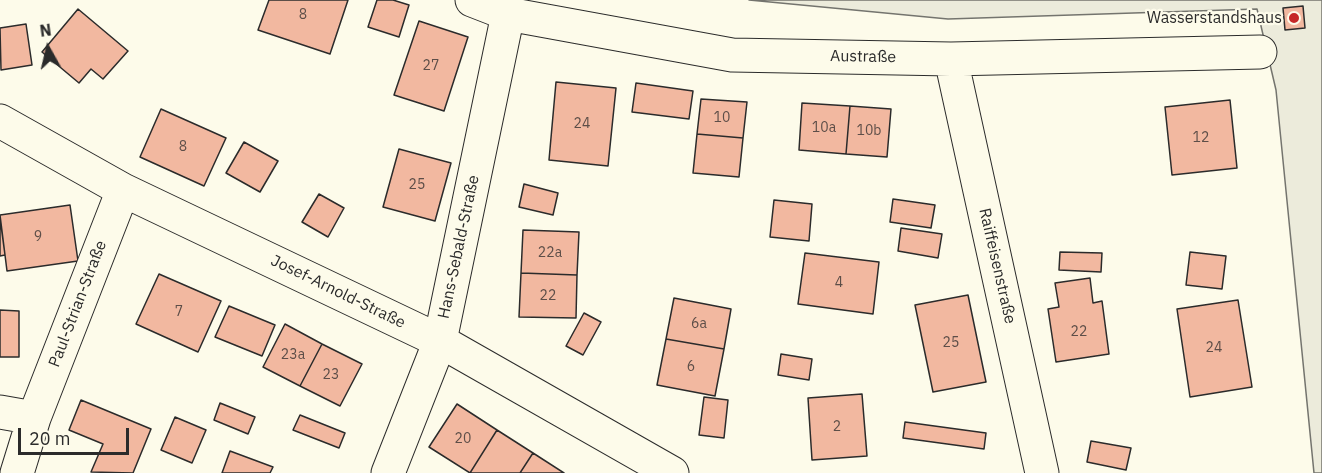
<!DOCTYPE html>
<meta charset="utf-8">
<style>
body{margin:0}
#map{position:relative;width:1322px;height:473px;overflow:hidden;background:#fdfbea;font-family:"IBM Plex Sans",sans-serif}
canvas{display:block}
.north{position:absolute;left:18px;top:18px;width:60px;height:60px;-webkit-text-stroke:4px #fdfbea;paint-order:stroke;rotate:352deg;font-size:16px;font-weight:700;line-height:24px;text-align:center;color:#2b2b2b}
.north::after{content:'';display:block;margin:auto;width:21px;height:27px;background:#2b2b2b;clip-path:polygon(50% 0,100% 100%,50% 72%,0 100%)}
.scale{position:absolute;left:18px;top:428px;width:111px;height:27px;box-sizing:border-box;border:3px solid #2b2b2b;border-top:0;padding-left:8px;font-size:18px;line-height:21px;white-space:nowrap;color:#2b2b2b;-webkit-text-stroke:4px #fdfbea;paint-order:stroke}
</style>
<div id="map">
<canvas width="1322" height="473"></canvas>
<div class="north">N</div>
<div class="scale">20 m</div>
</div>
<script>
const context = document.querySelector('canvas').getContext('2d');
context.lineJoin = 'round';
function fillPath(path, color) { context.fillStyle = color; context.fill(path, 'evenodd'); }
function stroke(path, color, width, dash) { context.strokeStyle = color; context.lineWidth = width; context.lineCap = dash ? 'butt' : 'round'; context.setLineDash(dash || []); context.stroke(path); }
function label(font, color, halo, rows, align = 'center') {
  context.font = font + ' "IBM Plex Sans",sans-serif'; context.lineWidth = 4.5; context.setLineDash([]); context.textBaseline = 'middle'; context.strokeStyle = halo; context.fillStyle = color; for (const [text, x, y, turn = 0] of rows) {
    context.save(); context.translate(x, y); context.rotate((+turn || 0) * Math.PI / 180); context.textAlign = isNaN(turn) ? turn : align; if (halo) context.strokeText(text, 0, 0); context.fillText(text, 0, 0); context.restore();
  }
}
const green = new Path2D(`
 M749,0H1322V473H1314L1276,90L1257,9L948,19Z`);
const building = new Path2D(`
 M269,0H348L330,54L258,30Z
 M377,0H393L409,5L399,37L368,27Z
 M1303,6L1305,28L1285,30L1283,8Z
 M78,9L128,51L103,79L91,69L79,83L42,52Z
 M419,21L468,37L444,111L394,95Z
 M26,24L32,65L1,70L0,28Z
 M556,82L616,88L608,166L549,160Z
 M636,83L693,91L689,119L632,112Z
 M701,99L747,102L743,138L697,134Z
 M1230,100L1237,168L1172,175L1165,107Z
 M802,103L850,106L846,154L799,150Z
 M850,106L891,109L887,157L846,154Z
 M161,109L226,138L204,186L140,157Z
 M697,134L743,138L739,177L693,173Z
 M244,142L278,161L260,192L226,173Z
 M399,149L451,163L435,221L383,207Z
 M524,184L558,193L553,215L519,207Z
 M319,194L344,208L328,237L302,222Z
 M893,199L935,205L931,228L890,222Z
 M774,200L812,204L809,241L770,237Z
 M70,205L78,261L7,271L0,215Z
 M0,218L5,255L0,256Z
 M901,228L942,234L938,258L898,251Z
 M523,230L579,232L577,275L521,273Z
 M1060,252L1102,253L1101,272L1059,270Z
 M1190,252L1226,256L1222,289L1186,285Z
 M805,253L879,262L873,314L798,304Z
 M521,273L577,275L576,318L519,317Z
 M159,274L221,301L198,352L136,324Z
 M1090,278L1093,303L1102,301L1109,354L1056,362L1048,309L1059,307L1055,283Z
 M968,295L986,382L933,392L915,305Z
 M674,298L731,309L724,349L666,339Z
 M1238,300L1252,387L1190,397L1177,309Z
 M229,306L275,325L262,356L215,337Z
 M0,310L19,311V357H0Z
 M584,313L601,322L583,355L566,346Z
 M285,324L322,344L300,386L263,367Z
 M666,339L724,349L715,396L657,385Z
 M322,344L362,364L340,406L300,386Z
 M781,354L812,359L809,380L778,375Z
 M862,394L867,456L812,460L808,398Z
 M704,397L728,400L724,438L699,435Z
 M81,400L151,429L133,473L91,472L103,444L69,430Z
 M220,403L255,417L248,434L214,420Z
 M457,404L497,430L470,473L429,447Z
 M300,415L345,433L339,448L293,430Z
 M175,417L206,430L192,463L161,450Z
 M905,422L986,433L984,449L903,438Z
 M497,430L533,453L520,473H470Z
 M1091,441L1131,448L1126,470L1087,462Z
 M230,451L273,467L270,473H222Z
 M533,453L564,473H520Z`);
const minor = new Path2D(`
 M472,0L508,14L732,55L951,59L1260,52
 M951,59L1042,473
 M0,121L123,190L440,341L672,473
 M0,412L34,418L17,473
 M34,418L123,190
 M388,473L440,341L508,14`);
const markers = [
 [1294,18,6,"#c62828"]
];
const numberNames = [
 ["8",303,15],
 ["27",431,66],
 ["10",722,118],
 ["24",582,124],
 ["10a",824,128],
 ["10b",869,131],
 ["12",1201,138],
 ["8",183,147],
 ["25",417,185],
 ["9",38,237],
 ["22a",550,253],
 ["4",839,283],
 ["22",548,296],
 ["7",179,312],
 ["6a",699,324],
 ["22",1079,332],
 ["25",951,343],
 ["24",1214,348],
 ["23a",293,355],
 ["6",691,367],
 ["23",331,375],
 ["2",837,427],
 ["20",463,439]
];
const poiNames = [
 ["Wasserstandshaus",1282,18]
];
const streetNames = [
 ["Austraße",863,57,1],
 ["Hans-Sebald-Straße",459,247,-78],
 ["Raiffeisenstraße",997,266,77],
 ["Josef-Arnold-Straße",338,292,26],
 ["Paul-Strian-Straße",78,304,-69]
];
fillPath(green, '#ecebdb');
stroke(green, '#74746e', 1.5);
fillPath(building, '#f2b8a0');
stroke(building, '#2b2b2b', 1.5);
stroke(minor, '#2b2b2b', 35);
stroke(minor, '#fdfbea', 33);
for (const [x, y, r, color] of markers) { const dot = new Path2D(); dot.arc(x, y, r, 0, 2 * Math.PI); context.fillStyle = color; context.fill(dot); stroke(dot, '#fdfbea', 2); }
label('14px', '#5d4e48', null, numberNames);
label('16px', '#2b2b2b', '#fdfbea', poiNames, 'right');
label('16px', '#2b2b2b', '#fdfbea', streetNames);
</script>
